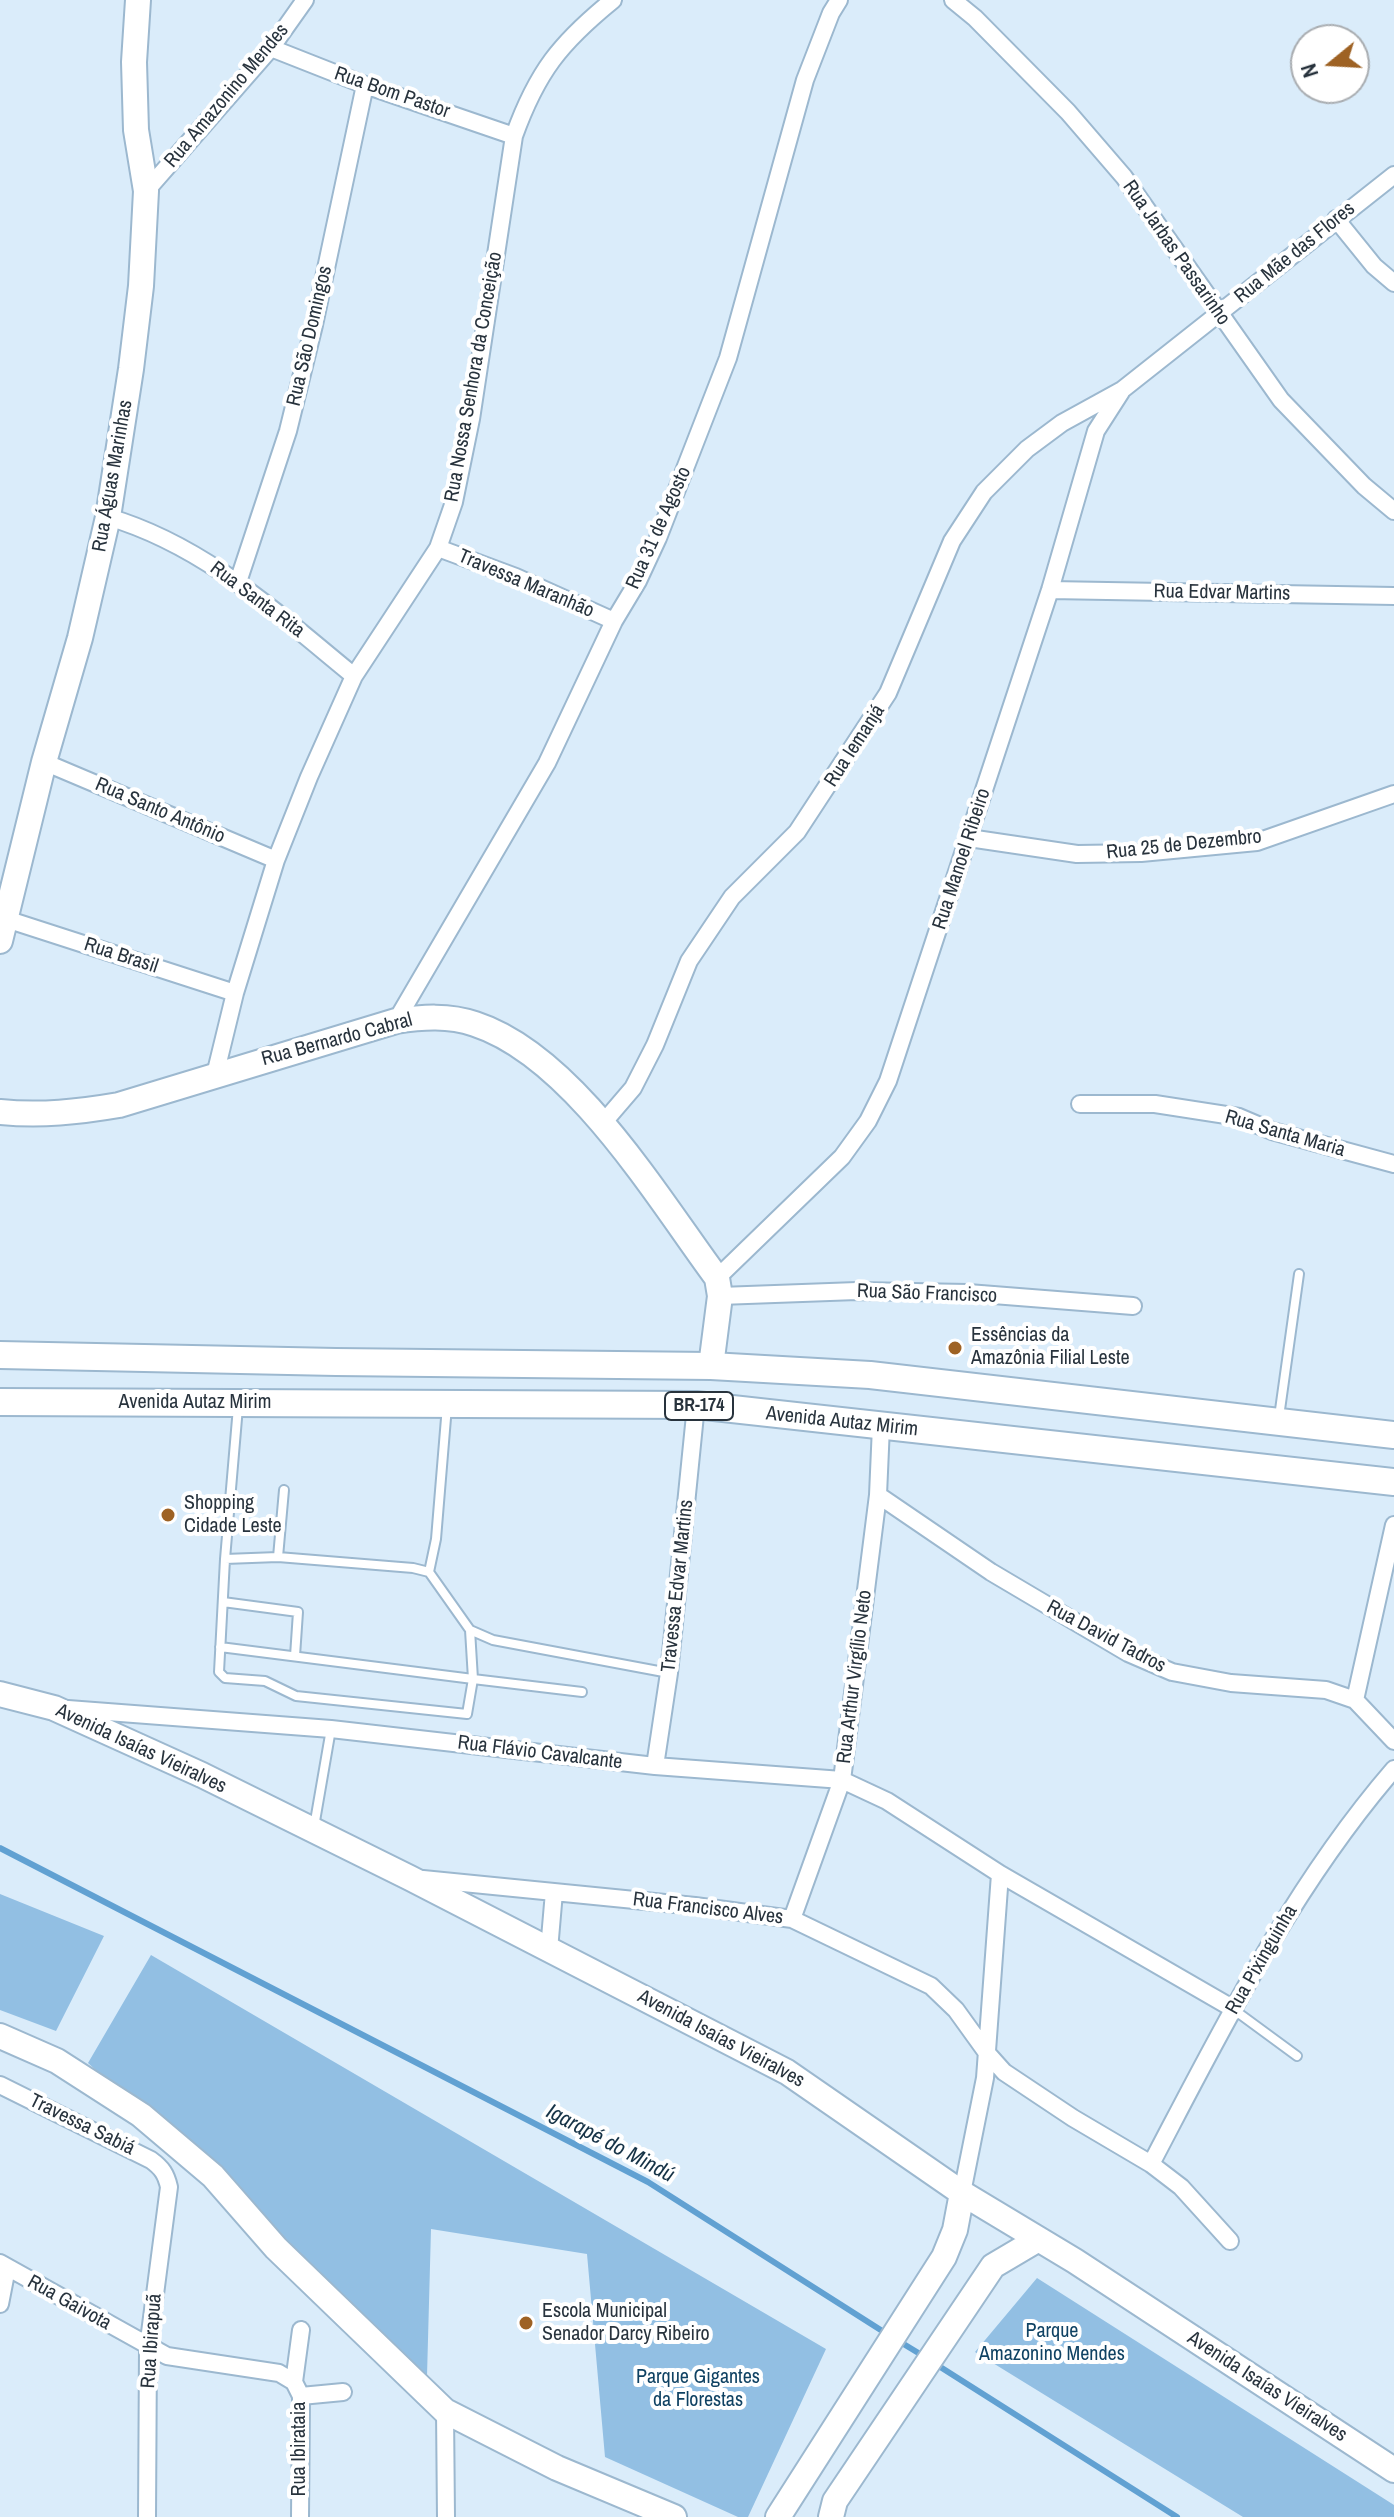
<!DOCTYPE html>
<meta charset="utf-8">
<style>
body{margin:0}
#map{position:relative;width:1394px;height:2517px;overflow:hidden;background:#daecfa;font-family:"Archivo Narrow",sans-serif}
canvas{display:block}
.north{position:absolute;left:1290px;top:24px;width:80px;height:80px;box-sizing:border-box;background:#fff;border:2px solid #a9adb1;border-radius:50%;rotate:252deg;font-size:22px;font-weight:700;line-height:32px;text-align:center;color:#28333d}
.north::after{content:'';display:block;margin:auto;width:28px;height:36px;background:#9e6224;clip-path:polygon(50% 0,100% 100%,50% 72%,0 100%)}
</style>
<div id="map">
<canvas width="1394" height="2517"></canvas>
<div class="north">N</div>
</div>
<script>
const context = document.querySelector('canvas').getContext('2d');
context.lineJoin = 'round';
function fillPath(path, color) { context.fillStyle = color; context.fill(path, 'evenodd'); }
function stroke(path, color, width, dash) { context.strokeStyle = color; context.lineWidth = width; context.lineCap = dash ? 'butt' : 'round'; context.setLineDash(dash || []); context.stroke(path); }
function label(font, color, halo, rows, align = 'center') {
  context.font = font + ' "Archivo Narrow",sans-serif'; context.lineWidth = 8; context.setLineDash([]); context.textBaseline = 'middle'; context.strokeStyle = halo; context.fillStyle = color; for (const [text, x, y, turn = 0] of rows) {
    context.save(); context.translate(x, y); context.rotate((+turn || 0) * Math.PI / 180); context.textAlign = isNaN(turn) ? turn : align; if (halo) context.strokeText(text, 0, 0); context.fillText(text, 0, 0); context.restore();
  }
}
const green = new Path2D(`
 M0,1894L104,1936L56,2031L0,2010Z
 M151,1955L826,2349L748,2517H738L605,2457L587,2254L431,2229L427,2376L88,2063Z
 M1037,2278L1394,2505V2517H1243L975,2352Z`);
const stream = new Path2D(`
 M0,1848L648,2182L887,2334
 M897,2340L925,2357
 M934,2363L1177,2517`);
const lane = new Path2D(`
 M1279,1417L1299,1274
 M278,1557L413,1568L429,1572L436,1539L447,1406
 M225,1559L278,1557L284,1490
 M429,1572L470,1630L493,1640L669,1673
 M223,1602L298,1612L295,1656
 M470,1630L473,1679L582,1692
 M220,1647L473,1679L467,1714L296,1696L265,1681L225,1678L219,1672L225,1559L238,1407
 M314,1827L331,1729
 M1233,2009L1297,2056`);
const street = new Path2D(`
 M953,0L975,18L1068,112L1124,177L1281,400L1364,486L1394,511
 M271,48L365,85L514,136
 M146,191L271,48L305,0
 M1336,219L1374,266L1394,283
 M108,517C204,545 278,614 354,676
 M438,548L516,577L614,621
 M238,582L288,431L314,325L365,85
 M1050,590L1394,596
 M44,762L276,860
 M969,838L1077,854L1141,853L1257,842L1394,794
 M6,919L235,993
 M396,1021L547,763L614,621L638,581L658,538L728,358L805,80L831,13L839,0
 M215,1075L235,993L276,860L309,777L354,676L438,548L454,502L471,419L514,136C537,72 560,43 613,0
 M1080,1104H1155L1239,1117L1272,1131L1394,1164
 M603,1123L633,1088L655,1045L689,961L732,897L797,832L888,693L952,541L984,492L1027,449L1062,423L1122,390L1394,175
 M717,1278L842,1157L868,1121L888,1081L1050,590L1096,431L1121,392
 M720,1296L857,1291L968,1293L1133,1306
 M878,1495L991,1572L1128,1653L1172,1672L1231,1683L1326,1690L1355,1700L1394,1741
 M1355,1700L1394,1525
 M68,1709L331,1729L655,1766L842,1780L887,1801L1000,1874L1232,2008
 M655,1766L669,1673L696,1405
 M423,1879L695,1906L792,1919L931,1986L956,2010L987,2053L1004,2072L1073,2118L1151,2164L1181,2187L1230,2241
 M792,1919L842,1780L878,1495L881,1426
 M549,1950L554,1892
 M0,2085L151,2160C162,2168 166,2174 169,2187L148,2348L147,2517
 M1151,2164C1223,2027 1292,1887 1394,1769
 M962,2193L985,2078L1000,1874
 M0,2263L167,2356L279,2373L294,2382L301,2396L300,2517
 M0,2304L7,2268
 M294,2382L301,2330
 M301,2396L343,2392
 M445,2411L446,2517`);
const secondary = new Path2D(`
 M0,941L44,762L80,638L108,517L131,369L141,286L146,191L136,130L134,62L138,0
 M0,1112C41,1116 78,1112 119,1105L396,1021C422,1017 449,1015 475,1024C573,1056 657,1197 717,1278L720,1296L711,1366
 M0,1694L54,1708L202,1775L410,1878L787,2072L962,2193L1075,2261L1394,2470
 M0,2036L57,2061L141,2115L213,2176L276,2248L445,2411L557,2468L674,2517
 M778,2517L944,2257L955,2230L962,2193
 M831,2517L835,2501L993,2266L1037,2240`);
const primary = new Path2D(`
 M0,1355L336,1362L711,1366L870,1375L1394,1435
 M0,1402L696,1405L1394,1482`);
const markers = [
 [955,1348,8,"#9e6224"],
 [168,1515,8,"#9e6224"],
 [526,2323,8,"#9e6224"]
];
const shields = [
 [699,1406,68]
];
const shieldNames = [
 ["BR-174",699,1406]
];
const streetNames = [
 ["Rua Bom Pastor",392,93,19],
 ["Rua Amazonino Mendes",227,96,-50],
 ["Rua Jarbas Passarinho",1176,253,55],
 ["Rua Mãe das Flores",1295,253,-39],
 ["Rua São Domingos",310,336,-77],
 ["Rua Nossa Senhora da Conceição",474,377,-80],
 ["Rua Águas Marinhas",113,476,-80],
 ["Rua 31 de Agosto",659,528,-66],
 ["Travessa Maranhão",526,584,23],
 ["Rua Edvar Martins",1222,593,1],
 ["Rua Santa Rita",257,600,37],
 ["Rua Iemanjá",855,746,-57],
 ["Rua Santo Antônio",160,811,23],
 ["Rua 25 de Dezembro",1184,845,-6],
 ["Rua Manoel Ribeiro",962,859,-72],
 ["Rua Brasil",121,956,18],
 ["Rua Bernardo Cabral",337,1040,-15],
 ["Rua Santa Maria",1285,1134,16],
 ["Rua São Francisco",927,1294,2],
 ["Avenida Autaz Mirim",195,1403],
 ["Avenida Autaz Mirim",842,1422,6],
 ["Travessa Edvar Martins",678,1586,-84],
 ["Rua David Tadros",1106,1637,28],
 ["Rua Arthur Virgílio Neto",855,1677,-83],
 ["Avenida Isaías Vieiralves",141,1749,25],
 ["Rua Flávio Cavalcante",540,1753,7],
 ["Rua Francisco Alves",708,1909,7],
 ["Rua Pixinguinha",1262,1960,-60],
 ["Avenida Isaías Vieiralves",721,2039,28],
 ["Travessa Sabiá",82,2125,26],
 ["Rua Gaivota",69,2303,29],
 ["Rua Ibirapuã",152,2341,-86],
 ["Avenida Isaías Vieiralves",1267,2387,33],
 ["Rua Ibirataia",300,2449,-90]
];
const poiNames = [
 ["Essências da",971,1336],
 ["Amazônia Filial Leste",971,1359],
 ["Shopping",184,1504],
 ["Cidade Leste",184,1527],
 ["Escola Municipal",542,2312],
 ["Senador Darcy Ribeiro",542,2335]
];
const parkNames = [
 ["Parque",1052,2332],
 ["Amazonino Mendes",1052,2355],
 ["Parque Gigantes",698,2378],
 ["da Florestas",698,2401]
];
const waterNames = [
 ["Igarapé do Mindú",610,2144,28]
];
fillPath(green, '#92bfe3');
stroke(stream, '#61a1d2', 6);
stroke(lane, '#9cb8cf', 12);
stroke(street, '#9cb8cf', 20);
stroke(secondary, '#9cb8cf', 28);
stroke(primary, '#9cb8cf', 30);
stroke(lane, '#fff', 8);
stroke(street, '#fff', 16);
stroke(secondary, '#fff', 24);
stroke(primary, '#fff', 26);
for (const [x, y, r, color] of markers) { const dot = new Path2D(); dot.arc(x, y, r, 0, 2 * Math.PI); context.fillStyle = color; context.fill(dot); stroke(dot, '#fff', 3); }
for (const [x, y, w] of shields) { const box = new Path2D(); box.roundRect(x - w / 2, y - 14, w, 28, 6); context.fillStyle = '#fff'; context.fill(box); stroke(box, '#28333d', 2); }
label('bold 18px', '#28333d', null, shieldNames);
label('20px', '#28333d', '#fff', streetNames);
label('20px', '#28333d', '#fff', poiNames, 'left');
label('20px', '#0f4263', '#fff', parkNames);
label('italic 22px', '#153246', '#fff', waterNames);
</script>
